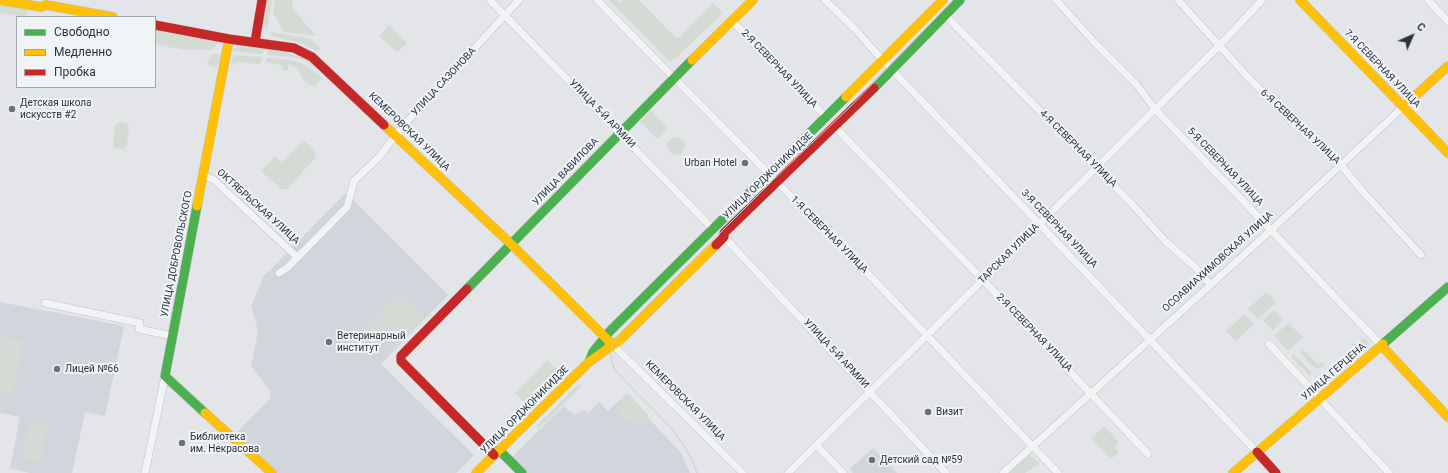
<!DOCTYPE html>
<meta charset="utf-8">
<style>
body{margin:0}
#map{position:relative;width:1448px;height:473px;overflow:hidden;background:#e3e5e8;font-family:Roboto,sans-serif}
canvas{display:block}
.legend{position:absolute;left:16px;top:16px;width:140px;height:72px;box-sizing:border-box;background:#f1f4f7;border:1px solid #a2a7ae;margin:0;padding:5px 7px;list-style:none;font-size:12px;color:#2b3340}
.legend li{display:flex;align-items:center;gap:8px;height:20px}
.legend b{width:20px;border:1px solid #a2a7ae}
.north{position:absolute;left:1392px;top:16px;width:40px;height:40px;-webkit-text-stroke:3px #f1f4f7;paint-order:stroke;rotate:45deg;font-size:11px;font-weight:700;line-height:16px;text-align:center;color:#2b3340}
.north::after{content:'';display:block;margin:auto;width:14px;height:18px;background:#2b3340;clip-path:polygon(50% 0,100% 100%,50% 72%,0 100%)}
</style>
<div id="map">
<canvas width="1448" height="473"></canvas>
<ul class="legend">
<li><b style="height:5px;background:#4caf50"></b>Свободно</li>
<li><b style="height:5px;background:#ffc107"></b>Медленно</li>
<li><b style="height:5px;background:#c62828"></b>Пробка</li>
</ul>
<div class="north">С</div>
</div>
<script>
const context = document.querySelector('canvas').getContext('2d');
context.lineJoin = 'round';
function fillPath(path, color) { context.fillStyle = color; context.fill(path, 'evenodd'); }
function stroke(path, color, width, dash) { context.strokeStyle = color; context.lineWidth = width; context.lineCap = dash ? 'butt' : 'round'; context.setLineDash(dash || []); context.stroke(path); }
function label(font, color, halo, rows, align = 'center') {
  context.font = font + ' Roboto,sans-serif'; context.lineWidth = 4; context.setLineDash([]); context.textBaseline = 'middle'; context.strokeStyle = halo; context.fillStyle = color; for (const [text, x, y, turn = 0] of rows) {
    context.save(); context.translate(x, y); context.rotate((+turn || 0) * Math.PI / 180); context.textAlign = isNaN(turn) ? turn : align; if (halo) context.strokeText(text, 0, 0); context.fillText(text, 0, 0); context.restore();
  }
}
const built = new Path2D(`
 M346,193L448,295L381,364L474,455L456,473H276L234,435L271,398L270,391L251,366L258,331L251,306L264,276Z
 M0,302L124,326L105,416L85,412L72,473H30L10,468L20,417L0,413Z
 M626,394L681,453L690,473H527L512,457L564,406L574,415L585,410L588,413L599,402L608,411Z
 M873,448L875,450L897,473H853L852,471L850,469Z`);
const green = new Path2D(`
 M265,0H272L267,29L265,28L263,22Z
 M275,0H293L292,8L316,36L284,32L273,13Z
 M609,0H617L620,3L624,0H639L676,38L680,37L713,3L723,13L677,57L671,61L667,59Z
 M0,2L27,7L26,17L0,13Z
 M389,25L407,43L397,53L379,36Z
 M155,30L218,42L213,50H184L155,44Z
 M270,32L311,39L320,49L316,51L303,44L272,36Z
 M238,46H266L263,54L230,51Z
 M270,47L306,59L325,75C303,56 296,57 267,55Z
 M213,54H221L218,65L216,67L207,65L208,59Z
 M233,55L263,57L259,64L236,62L234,65H231Z
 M267,58C295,60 300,59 322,78L315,86C303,84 301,74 295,67L288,65V71L282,70V65L265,62Z
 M651,110L668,128L657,139L640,121Z
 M118,122L126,123L129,126L127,145L124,149L115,148L113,145L115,126Z
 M667 146a9 9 0 1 1 18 0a9 9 0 1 1-18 0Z
 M303,140L315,151L316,157L287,189H281L261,171L275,156L282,162Z
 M1266,292L1276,302L1258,319L1248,309Z
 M400,294L425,318L397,346L389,338L380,346L364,330Z
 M1274,310L1284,320L1272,330L1263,320Z
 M1244,314L1254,324L1236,341L1226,331Z
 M1288,323L1303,337L1288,351L1274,336Z
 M0,336L24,341L12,394L0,391Z
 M1363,338L1366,339L1369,343L1363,349H1355L1348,354Z
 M1301,348L1319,365L1322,362L1325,365L1319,369L1313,367L1300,353Z
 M1294,354L1311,372V375L1310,376L1291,357Z
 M547,360L558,371L525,404L515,393Z
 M579,384L582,386L538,429L537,425Z
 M629,394L648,415V424L645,426C632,420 622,424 616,407L625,395Z
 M30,421L48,425L40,461L22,457Z
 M1104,426L1119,442L1115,447L1119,452L1111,459L1091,438Z
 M1029,454L1040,464L1025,473H1010L1009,470Z`);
const street = new Path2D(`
 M490,0L713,229
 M597,0L876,282L1058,473
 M825,0L856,30L877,54L1257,452
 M1056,0L1097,45L1136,84L1155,109L1381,345
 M1178,0L1245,74L1293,123L1340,164L1364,193L1421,255
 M1428,0L1448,21
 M945,15L1133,205L1165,241L1195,267L1210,284
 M732,21L826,117
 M835,127L983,280L1148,454
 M203,175L214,180L297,257
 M724,237L946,473
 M279,273L287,268L347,207L354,181L379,157L403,126L519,0
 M45,303L140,323L139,329L172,336
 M612,344L743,473
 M1269,344L1389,473
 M817,446L843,473
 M145,473L165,376
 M788,473L1219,46L1262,0
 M1003,473L1270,231L1403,107`);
const fast = new Path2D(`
 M874,88L960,0
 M197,206L165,376L205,413
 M467,289L692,60
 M1383,344L1448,287
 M589,362L593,352L610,331L846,97
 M499,450L522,473`);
const slow = new Path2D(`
 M0,0L41,7L46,5L113,17
 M1300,0L1448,153
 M692,60L753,0
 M846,97L943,0
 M1403,107L1448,66
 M384,125L511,244L612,344
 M197,206L229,39
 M1381,345L1448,417
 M205,413L272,473
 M476,473L589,362L620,340L716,245
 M1233,473L1383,344`);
const jam = new Path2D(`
 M155,25L229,39L294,48L312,57L384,125
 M255,42L262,0
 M716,245L724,237V233L874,88
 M467,289L401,356V361L494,455
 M1257,452L1276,473`);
const tram = new Path2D(`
 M697,473C683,429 642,403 614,368C608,353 611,343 622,331L774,179L850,107L953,0`);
const markers = [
 [12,109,4,"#6b717b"],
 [745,163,4,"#6b717b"],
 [329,342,4,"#6b717b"],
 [57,369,4,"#6b717b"],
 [928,412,4,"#6b717b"],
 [182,443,4,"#6b717b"],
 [872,460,4,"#6b717b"]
];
const streetNames = [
 ["2-Я СЕВЕРНАЯ УЛИЦА",779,69,46],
 ["7-Я СЕВЕРНАЯ УЛИЦА",1382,69,46],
 ["УЛИЦА САЗОНОВА",444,82,-47],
 ["УЛИЦА 5-Й АРМИИ",602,114,46],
 ["6-Я СЕВЕРНАЯ УЛИЦА",1300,127,43],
 ["КЕМЕРОВСКАЯ УЛИЦА",409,132,44],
 ["4-Я СЕВЕРНАЯ УЛИЦА",1078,149,45],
 ["5-Я СЕВЕРНАЯ УЛИЦА",1225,167,46],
 ["УЛИЦА ВАВИЛОВА",566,172,-46],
 ["УЛИЦА ОРДЖОНИКИДЗЕ",768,176,-44],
 ["ОКТЯБРЬСКАЯ УЛИЦА",258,207,42],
 ["3-Я СЕВЕРНАЯ УЛИЦА",1059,229,46],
 ["1-Я СЕВЕРНАЯ УЛИЦА",829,235,45],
 ["УЛИЦА ДОБРОВОЛЬСКОГО",177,254,-79],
 ["ТАРСКАЯ УЛИЦА",1009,254,-45],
 ["ОСОАВИАХИМОВСКАЯ УЛИЦА",1218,262,-42],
 ["2-Я СЕВЕРНАЯ УЛИЦА",1034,333,46],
 ["УЛИЦА 5-Й АРМИИ",836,354,47],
 ["УЛИЦА ГЕРЦЕНА",1334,372,-41],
 ["КЕМЕРОВСКАЯ УЛИЦА",685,401,45],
 ["УЛИЦА ОРДЖОНИКИДЗЕ",525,410,-45]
];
const poiNames = [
 ["Детская школа",20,103],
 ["искусств #2",20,115],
 ["Urban Hotel",737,163,"right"],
 ["Ветеринарный",337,336],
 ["институт",337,348],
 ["Лицей №66",65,369],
 ["Визит",936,412],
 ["Библиотека",190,437],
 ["им. Некрасова",190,449],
 ["Детский сад №59",880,460]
];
fillPath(built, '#d2d5db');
fillPath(green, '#d4dbd4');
stroke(street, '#c1c3c6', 8);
stroke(fast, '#c1c3c6', 10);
stroke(slow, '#c1c3c6', 10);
stroke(jam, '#c1c3c6', 10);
stroke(street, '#f2f3f5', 7);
stroke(fast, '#4caf50', 9);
stroke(slow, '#ffc107', 9);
stroke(jam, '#c62828', 9);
stroke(tram, '#cccdcf', 1);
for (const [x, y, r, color] of markers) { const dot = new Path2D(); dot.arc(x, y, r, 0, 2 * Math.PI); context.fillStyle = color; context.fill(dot); stroke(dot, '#f1f4f7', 1.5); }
label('10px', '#2b3340', '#f1f4f7', streetNames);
label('10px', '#2b3340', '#f1f4f7', poiNames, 'left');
</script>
